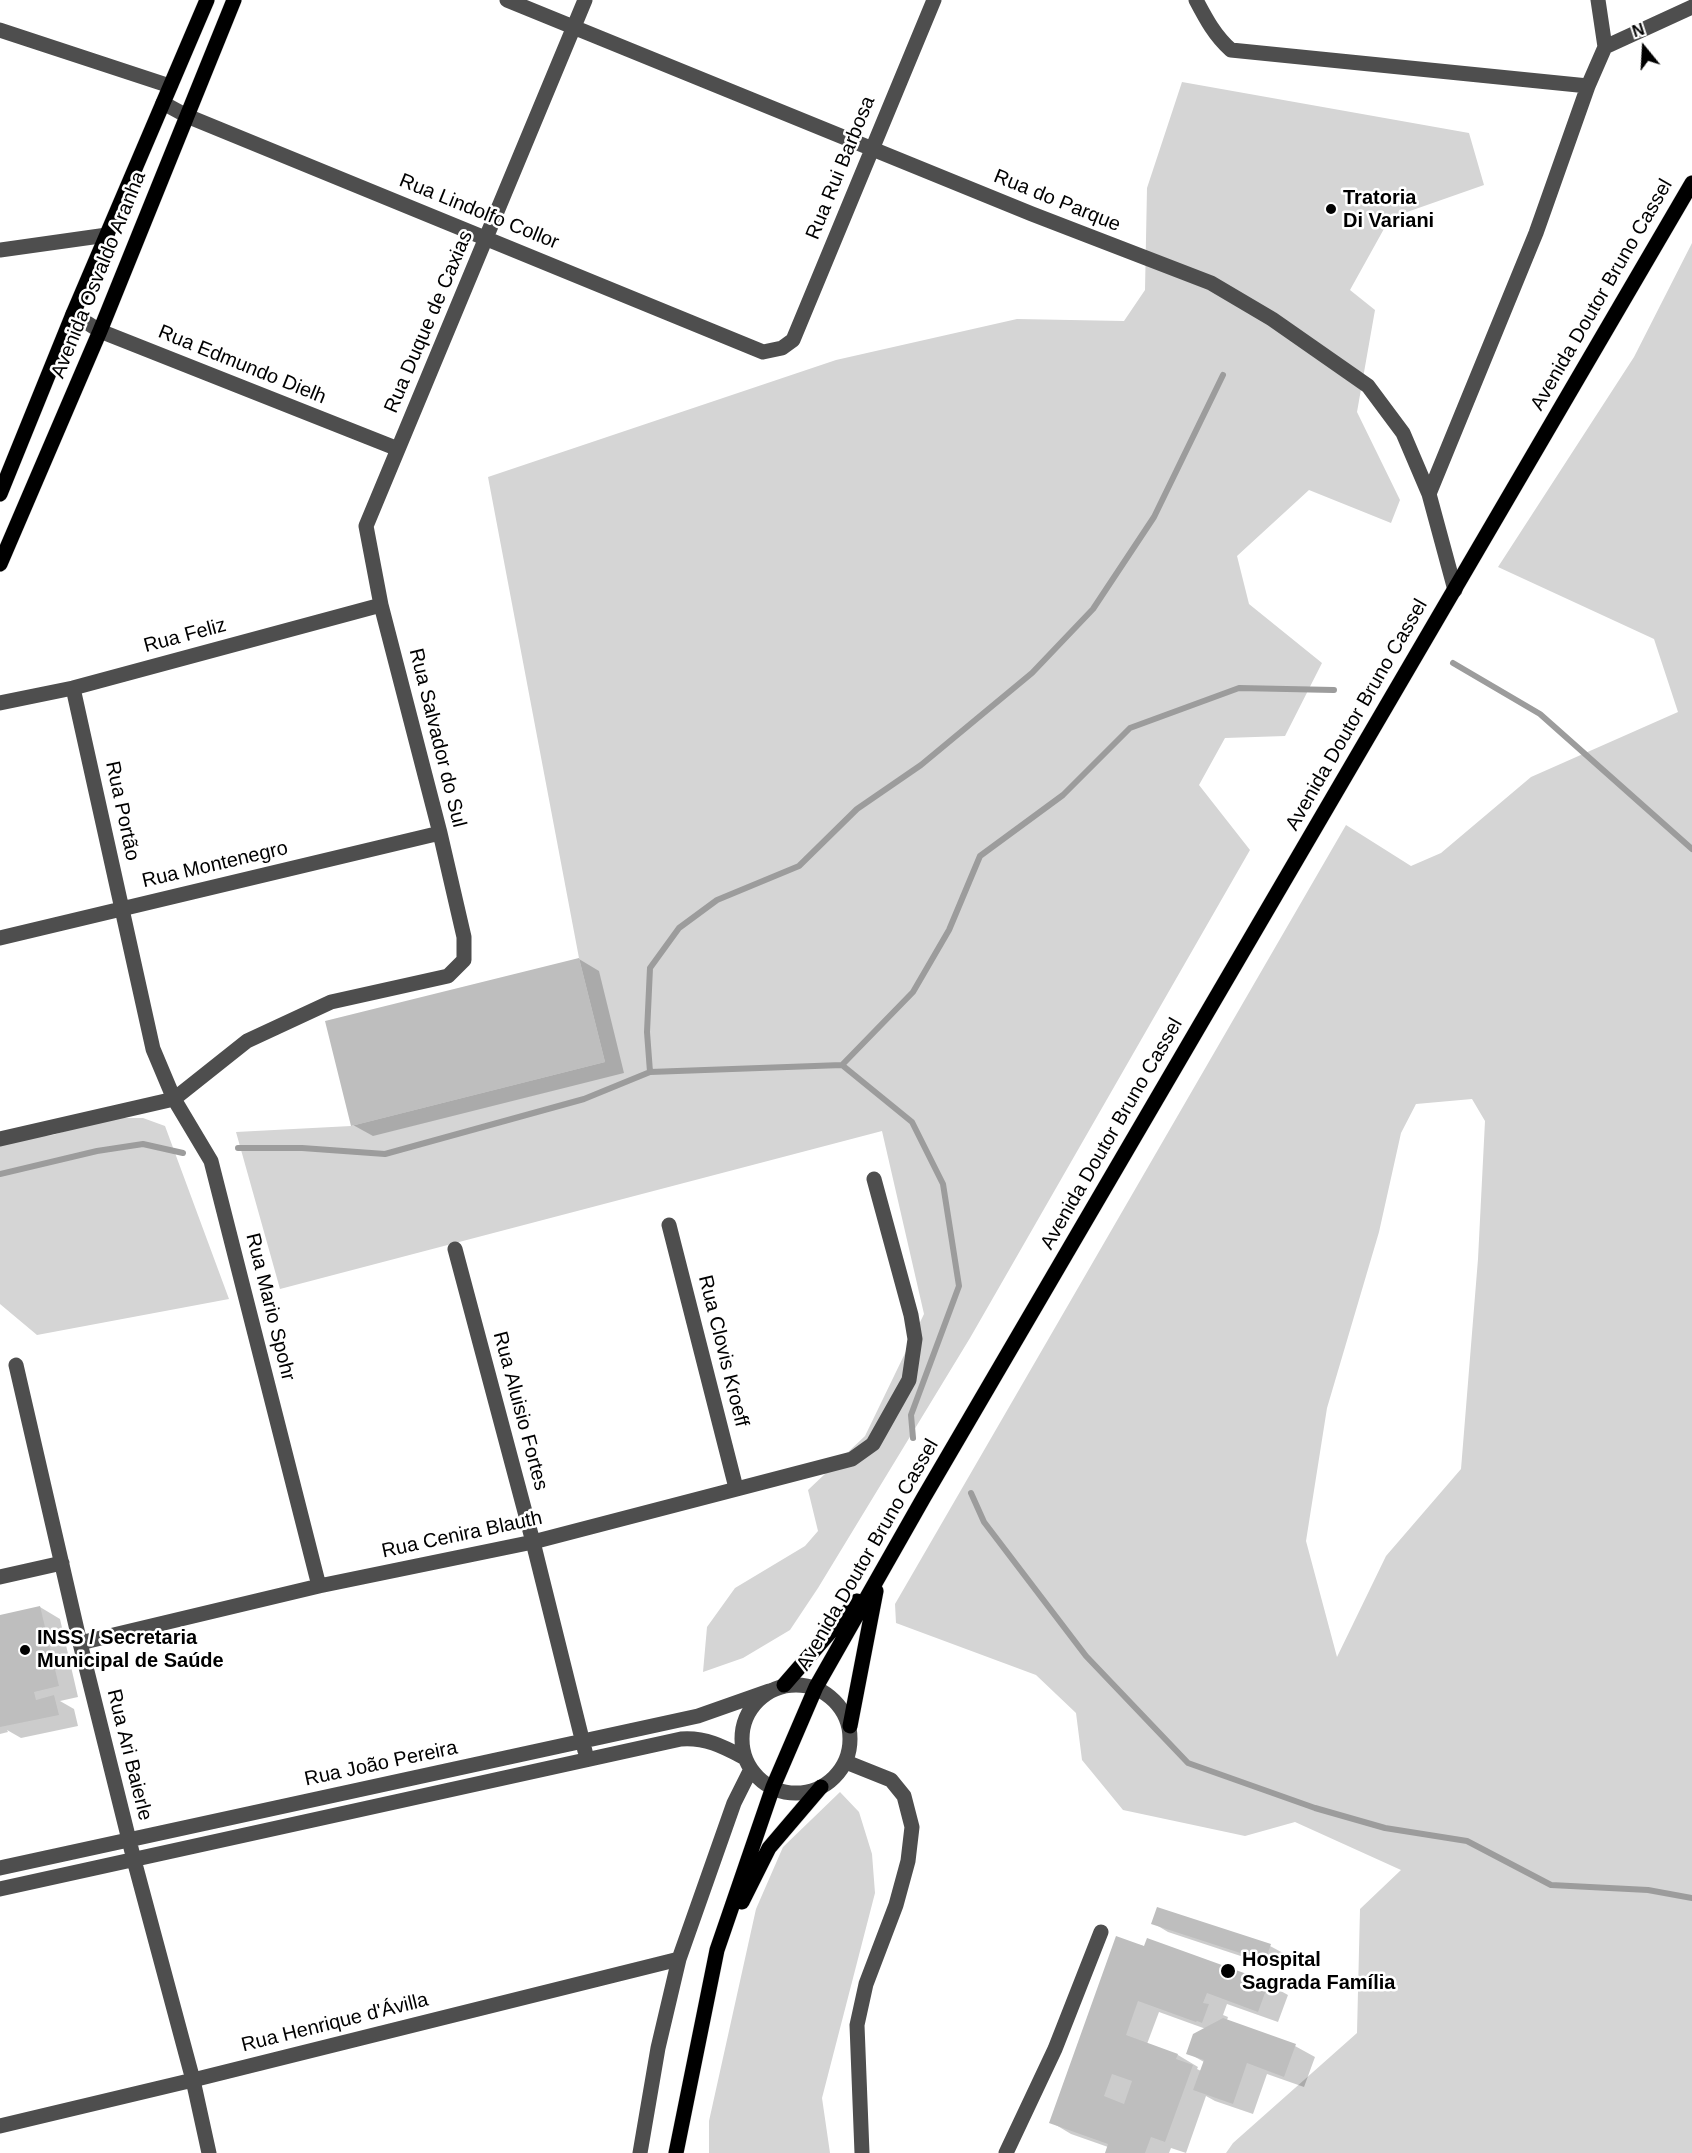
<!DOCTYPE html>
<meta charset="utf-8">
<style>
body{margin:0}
#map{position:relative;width:1692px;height:2153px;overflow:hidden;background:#fff;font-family:Helvetica,sans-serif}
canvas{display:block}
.north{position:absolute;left:1614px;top:18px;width:60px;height:60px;-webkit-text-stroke:4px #fff;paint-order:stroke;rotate:342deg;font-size:16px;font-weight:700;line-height:24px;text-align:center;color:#000}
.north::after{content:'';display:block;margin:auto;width:21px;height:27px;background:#000;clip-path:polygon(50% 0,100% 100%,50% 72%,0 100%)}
</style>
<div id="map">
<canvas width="1692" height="2153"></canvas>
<div class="north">N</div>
</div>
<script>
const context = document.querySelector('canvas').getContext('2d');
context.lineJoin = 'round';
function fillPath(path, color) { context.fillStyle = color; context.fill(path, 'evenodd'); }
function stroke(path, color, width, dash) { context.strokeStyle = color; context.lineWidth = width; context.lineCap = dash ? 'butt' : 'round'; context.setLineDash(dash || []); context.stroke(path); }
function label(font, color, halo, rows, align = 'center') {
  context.font = font + ' Helvetica,sans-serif'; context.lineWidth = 5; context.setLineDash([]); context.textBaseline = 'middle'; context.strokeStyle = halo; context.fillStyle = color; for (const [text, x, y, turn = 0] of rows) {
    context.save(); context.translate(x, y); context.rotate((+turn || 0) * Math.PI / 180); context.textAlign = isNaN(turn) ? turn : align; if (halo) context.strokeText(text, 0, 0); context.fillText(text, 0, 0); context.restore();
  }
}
const green = new Path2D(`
 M1182,82L1469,133L1484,185L1390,218L1350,290L1375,310L1357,412L1400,500L1391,523L1309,490L1237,556L1249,604L1322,663L1285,736L1225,738L1199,785L1250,850L970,1338L818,1588L790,1630L743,1658L703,1672L707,1627L735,1588L805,1546L818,1531L808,1490L865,1436L924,1314L882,1131L280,1289L236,1132L351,1126L605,1062L579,958L488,477L836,360L1017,319L1124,321L1145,290L1147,188Z
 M1692,243V2153H1226L1233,2143L1357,2033L1360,1909L1401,1870L1295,1822L1245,1836L1123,1810L1082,1760L1076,1713L1036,1675L896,1623L895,1604L1346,825L1411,866L1441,853L1531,777L1678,712L1654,639L1498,567L1634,357ZM1472,1099L1485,1121L1478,1259L1461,1469L1386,1556L1337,1657L1306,1541L1327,1408L1379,1232L1401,1133L1416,1104Z
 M106,1118H143L165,1126L229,1299L37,1335L0,1304V1140L53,1135Z
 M840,1792L859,1812L872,1854L875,1893L822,2098L830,2153H709V2121L756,1909L783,1847Z`);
const shadow = new Path2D(`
 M579,959L599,971L624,1073L373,1136L353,1125Z
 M40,1607L60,1619L78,1697L60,1701L74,1709L78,1726L21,1738L7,1730L8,1732L0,1734V1616Z
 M1153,1923L1270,1946L1285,1954L1280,1969L1168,1932Z
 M1117,1938L1268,1984L1288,1995L1278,2022L1227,2004L1223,2015L1228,2017L1227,2020L1295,2046L1315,2057L1304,2087L1267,2074L1253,2114L1215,2101L1206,2096L1186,2153L1171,2148L1169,2153H1106L1108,2147L1071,2134L1051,2122ZM1159,2012L1206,2029L1188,2053L1204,2062L1201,2071L1197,2069L1198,2067L1178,2055L1147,2044Z`);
const stream = new Path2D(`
 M1453,663L1540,714L1692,849
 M842,1065L913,992L949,930L980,856L1063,795L1130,728L1239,688L1334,690
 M650,1072L647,1032L650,968L679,928L717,900L799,866L857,809L921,765L1032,673L1093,609L1154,517L1223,375
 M238,1148H302L385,1154L584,1099L650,1072L842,1065L912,1122L943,1184L959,1286L911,1415L913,1438
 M0,1174L97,1151L143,1144L183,1153
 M971,1493L984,1522L1086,1656L1188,1763L1315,1808L1385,1828L1467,1841L1551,1885L1648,1890L1692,1898`);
const building = new Path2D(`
 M579,958L605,1062L351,1126L325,1021Z
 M40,1606L59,1686L34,1692L36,1700L54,1695L59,1715L0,1727V1615Z
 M1157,1907L1271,1944L1265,1961L1151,1924Z
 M1116,1936L1144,1946L1147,1938L1269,1982L1258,2012L1207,1993L1203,2003L1209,2004L1202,2023L1197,2021L1196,2022L1138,2001L1126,2035L1178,2054L1176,2059L1193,2065L1165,2142L1151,2137L1145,2153H1105L1108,2144L1049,2123ZM1112,2074L1132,2081L1124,2104L1104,2096Z
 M1223,2018L1296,2044L1284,2077L1247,2063L1233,2104L1193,2090L1204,2060L1186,2054L1193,2034Z`);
const minor = new Path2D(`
 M507,0L1032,214L1211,283L1272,319L1368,386L1403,433L1429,494L1455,590
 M1196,0C1206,19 1215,36 1231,50L1588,86
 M1598,0L1605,47
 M0,30L170,86
 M163,103L187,116L763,352L782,348L793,340L934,0
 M0,250L107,235
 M73,314L100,331L398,449
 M1429,494L1536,233L1588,86L1605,47L1692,7
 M73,688L153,1049L174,1099L211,1161L319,1586
 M0,703L73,688L381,605
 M0,938L440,833
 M0,1139L174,1099L247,1041L331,1002L448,976L464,960V937L440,833L381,605L366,526L585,0
 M669,1225L736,1488
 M455,1249L533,1542L585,1751
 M16,1365L80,1643L134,1860L193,2080L209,2153
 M0,1577L62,1563
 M80,1643L319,1586L533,1542L852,1459L873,1444L909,1380L915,1339L911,1315L874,1179
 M742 1739a54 54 0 1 1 108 0a54 54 0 1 1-108 0Z
 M846,1762L891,1780L904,1796L912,1827L908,1861L896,1905L866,1984L857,2025L862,2153
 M0,1868L698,1716L769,1691
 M0,1889L681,1739C706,1737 724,1747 745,1758
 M0,2126L193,2080L679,1959
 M640,2153L658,2048L679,1959L734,1803L751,1769
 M1006,2153L1055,2049L1101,1932`);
const major = new Path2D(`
 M0,494L73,314L207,0
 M0,564L100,331L234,0
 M784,1685L857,1601
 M850,1726L876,1591
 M742,1902L769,1848L821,1787
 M676,2153L717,1950L773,1787L816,1687L924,1497L1692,183`);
const markers = [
 [1331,209,6,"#000"],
 [25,1650,6,"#000"],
 [1228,1971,8,"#000"]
];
const streetNames = [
 ["Rua Rui Barbosa",841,168,-68],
 ["Rua do Parque",1057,201,22],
 ["Rua Lindolfo Collor",479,212,22],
 ["Avenida Osvaldo Aranha",99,275,-68],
 ["Avenida Doutor Bruno Cassel",1602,295,-60],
 ["Rua Duque de Caxias",429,322,-67],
 ["Rua Edmundo Dielh",242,365,22],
 ["Rua Feliz",185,636,-15],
 ["Avenida Doutor Bruno Cassel",1357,715,-60],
 ["Rua Salvador do Sul",437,738,76],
 ["Rua Portão",122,811,78],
 ["Rua Montenegro",215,865,-13],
 ["Avenida Doutor Bruno Cassel",1112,1134,-60],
 ["Rua Mario Spohr",270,1307,76],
 ["Rua Clovis Kroeff",723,1351,76],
 ["Rua Aluisio Fortes",520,1411,75],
 ["Rua Cenira Blauth",462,1535,-12],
 ["Avenida Doutor Bruno Cassel",868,1555,-60],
 ["Rua Ari Baierle",129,1755,76],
 ["Rua João Pereira",381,1764,-12],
 ["Rua Henrique d'Ávilla",335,2023,-14]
];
const poiNames = [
 ["Tratoria",1343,198],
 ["Di Variani",1343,221],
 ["INSS / Secretaria",37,1638],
 ["Municipal de Saúde",37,1661],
 ["Hospital",1242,1960],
 ["Sagrada Família",1242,1983]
];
fillPath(green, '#d5d5d5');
fillPath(shadow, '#0003');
stroke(stream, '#9c9c9c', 6);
fillPath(building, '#bebebe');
stroke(major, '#dbdbdb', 16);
stroke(minor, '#4e4e4e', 15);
stroke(major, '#000', 15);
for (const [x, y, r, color] of markers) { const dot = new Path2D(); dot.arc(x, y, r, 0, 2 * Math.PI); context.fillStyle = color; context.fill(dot); stroke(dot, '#fff', 2); }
label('20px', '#000', '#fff', streetNames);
label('bold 20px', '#000', '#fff', poiNames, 'left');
</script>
